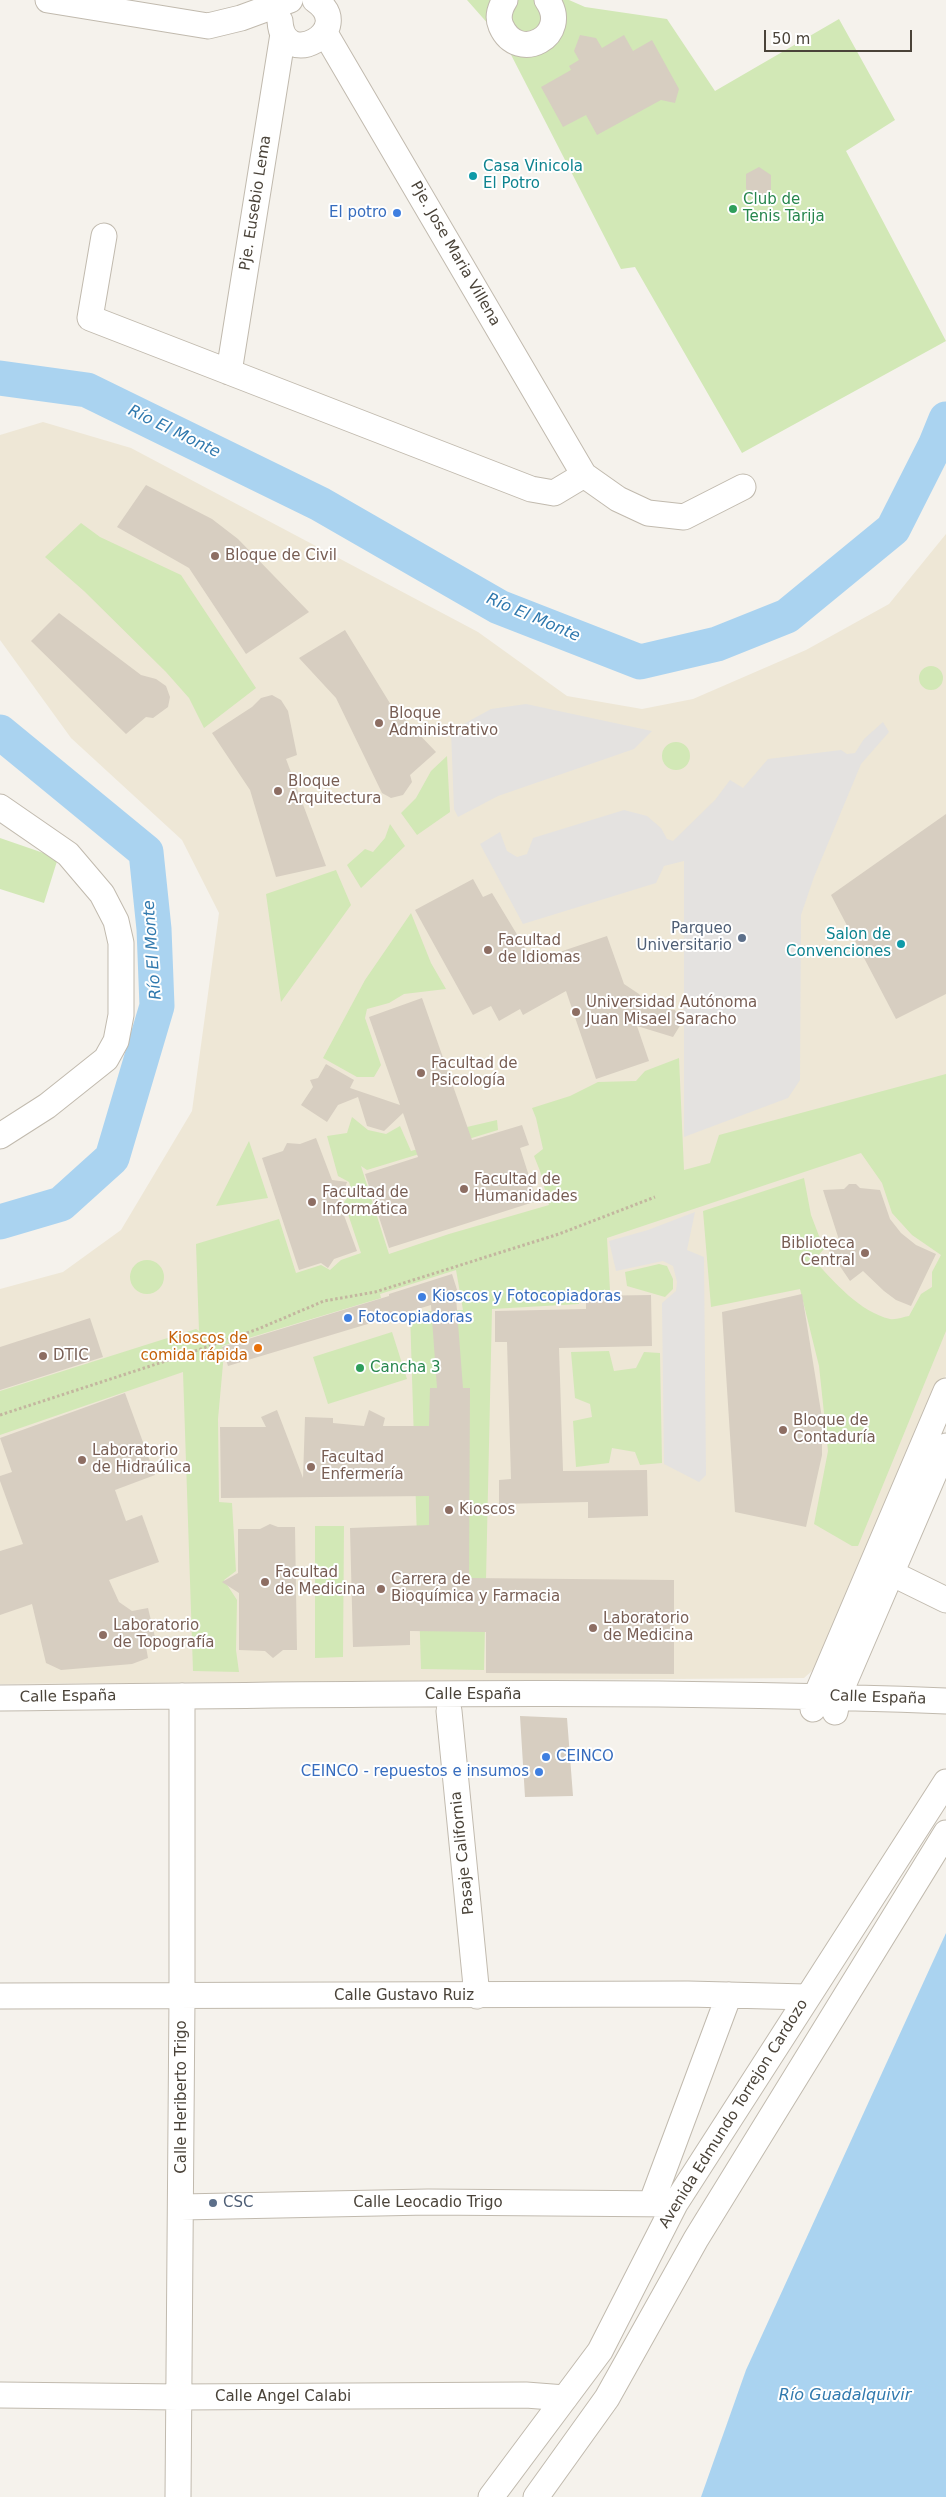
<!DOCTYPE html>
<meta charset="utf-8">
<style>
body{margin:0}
#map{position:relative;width:946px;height:2497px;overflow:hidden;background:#f5f2ec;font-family:"DejaVu Sans",sans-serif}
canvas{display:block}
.scale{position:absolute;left:764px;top:30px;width:148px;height:22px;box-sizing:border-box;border:2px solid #4a4339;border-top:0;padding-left:6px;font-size:15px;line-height:18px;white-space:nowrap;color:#4a4339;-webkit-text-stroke:4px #fff;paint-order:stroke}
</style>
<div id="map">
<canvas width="946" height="2497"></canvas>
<div class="scale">50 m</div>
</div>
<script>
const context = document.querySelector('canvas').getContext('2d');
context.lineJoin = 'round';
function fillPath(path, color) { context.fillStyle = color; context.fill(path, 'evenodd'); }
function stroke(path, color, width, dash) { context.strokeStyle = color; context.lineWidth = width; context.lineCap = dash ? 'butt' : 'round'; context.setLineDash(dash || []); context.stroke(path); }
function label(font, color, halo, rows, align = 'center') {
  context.font = font + ' "DejaVu Sans",sans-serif'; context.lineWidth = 4; context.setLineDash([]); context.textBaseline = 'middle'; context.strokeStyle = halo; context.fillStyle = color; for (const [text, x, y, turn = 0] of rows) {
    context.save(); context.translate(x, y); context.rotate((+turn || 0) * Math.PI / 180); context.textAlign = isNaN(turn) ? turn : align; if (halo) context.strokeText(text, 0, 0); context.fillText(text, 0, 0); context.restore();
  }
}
const education = new Path2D(`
 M43,422L131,448L478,632L567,696L642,709L693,699L806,650L889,604L946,534V1375L831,1654L804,1678L0,1684V1289L63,1272L121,1230L192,1111L219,913L182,840L71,738L0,640V435Z`);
const green = new Path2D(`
 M467,0H569L585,7L667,19L715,91L839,19L895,120L846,151L946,341L742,453L635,267L621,269L505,43Z
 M81,523L100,537L181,575L256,688L204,728L189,698L166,672L84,591L45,557Z
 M919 678a12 12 0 1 1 24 0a12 12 0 1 1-24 0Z
 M662 756a14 14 0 1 1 28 0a14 14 0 1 1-28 0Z
 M447,756L450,812L417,835L401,813L416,798L431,771Z
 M390,824L405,846L361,888L347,865L365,849L373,852L385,838Z
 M0,838L58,858L44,903L0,889Z
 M336,870L351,905L281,1002L266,894Z
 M411,913L431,963L446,989L404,994L389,1003L367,1009L365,1018L381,1065L374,1077H357L323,1058L365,980Z
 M679,1058L684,1170L710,1163L719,1135L946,1074V1331L858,1546H852L814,1524L828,1451L819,1366L800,1289L711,1307L703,1211L804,1178L811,1215L824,1249L814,1260C834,1282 860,1312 890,1319C896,1320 903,1317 909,1316L921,1294L932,1287V1272L941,1255L912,1235L892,1213L882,1183L861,1153L607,1238L610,1290L578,1292L579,1304L492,1309L484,1670L421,1669L410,1312L463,1310L456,1270L380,1294L381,1298L222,1346L224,1353L218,1419L219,1502L232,1503L236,1571L224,1580L237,1600L236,1650L239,1672L193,1671L183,1372L0,1435V1391L196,1329L199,1331L196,1244L279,1219L296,1273L321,1265L330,1270L341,1260L361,1253L344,1202L352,1192L349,1182L338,1176L327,1136L347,1133L352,1117L368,1130L386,1134L400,1126L411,1151L432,1145L454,1130L497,1120L498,1130L367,1170L361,1166L389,1254L449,1234L549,1205L540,1171L534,1156L543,1149L536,1118L532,1108L570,1096L598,1082L636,1081L645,1071Z
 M249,1141L268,1198L216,1206Z
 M130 1277a17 17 0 1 1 34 0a17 17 0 1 1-34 0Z
 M659,1264L667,1266L673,1279V1289L665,1297L627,1286L625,1272Z
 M392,1332L407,1379L328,1404L313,1357Z
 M609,1351L614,1371L636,1368L644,1352L660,1353L662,1463L640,1465L635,1452L612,1448L609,1463L576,1467L573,1421L592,1417L590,1404L575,1398L571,1352Z
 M315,1526H344L343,1657L315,1658Z`);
const parking = new Path2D(`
 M526,704L652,731L634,749L498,796L458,817L454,809L451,731L491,709Z
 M883,722L889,732L861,764L814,877L801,915L800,1080L788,1098L684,1137V861L664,866L656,883L523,924L480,844L500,832L507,851L517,857L527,854L533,838L624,810L647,816L661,828L667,839L673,841L715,800L730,780L743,788L768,759L841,750L847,754L855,753L864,739Z
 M695,1212L687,1250L704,1257L706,1475L699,1482L664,1464L662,1303L676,1291L677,1282L673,1266L663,1261L616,1271L609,1241L648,1230Z`);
const water = new Path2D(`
 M946,1933V2497H701L746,2370Z`);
const river = new Path2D(`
 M0,378L87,390L320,504L499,607L640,662L717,644L787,616L893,529L935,446L946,419
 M0,732L146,852L154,929L157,1006L112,1158L61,1204L0,1222`);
const building = new Path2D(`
 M580,35L596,38L602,48L624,35L633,51L652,40L679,89L675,103L661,100L597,135L586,115L563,127L541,87L571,70L569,66L579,60L574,51Z
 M759,167L771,175V190L758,197L746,189V174Z
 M146,485L212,519L238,539L309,612L246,654L189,568L117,527Z
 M59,613L141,675L156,679L166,686L170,697L168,707L153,718L146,717L126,734L31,641Z
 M345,630L391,705L436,752L410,775L412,782L403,795L391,798L382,793L336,698L299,658Z
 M272,695L281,700L288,711L297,755L286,759L326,866L276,877L250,790L212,733L252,707L261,698Z
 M946,814V994L896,1019L831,895Z
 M473,879L483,897L492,893L533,961L607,936L624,984L639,994L649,1007L675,1010L681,1024L673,1037L637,1026L649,1061L596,1079L566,991L523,1015L520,1009L499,1021L491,1006L473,1015L415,910Z
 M422,998L472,1140L522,1125L529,1145L520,1148L537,1201L389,1248L365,1174L418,1157L403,1113L384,1131L367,1126L358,1097L338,1105L327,1122L301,1105L313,1087L310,1080L318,1078L326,1064L354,1080L350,1088L400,1105L369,1017Z
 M316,1138L332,1180L347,1182L343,1194L338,1199L357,1251L334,1259L328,1268L321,1263L299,1270L262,1158L283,1151L287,1143L300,1144Z
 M849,1184H856L860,1188L880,1190L890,1219L901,1233L916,1245L936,1254L911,1306L896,1300L884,1291L863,1271L850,1281L829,1250L840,1243L823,1190L844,1189Z
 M452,1274L459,1296L456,1297L463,1388H470L469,1578L674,1580V1674L486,1673V1632L410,1631V1645L353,1647L350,1528L429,1525V1496L221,1498L220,1427H266L261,1417L277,1410L303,1478L305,1417L333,1418V1423L364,1426L369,1410L385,1418L383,1426H429L430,1388H437L431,1305L228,1366L222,1347L389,1296V1294Z
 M802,1294L822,1418V1455L806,1527L735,1512L722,1312Z
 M651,1295L652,1346L559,1348L563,1471L647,1470L648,1516L588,1518V1502L499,1504V1480L511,1479L507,1342H495V1311L586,1309V1296Z
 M90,1318L103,1357L0,1390V1347Z
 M125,1393L155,1475L115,1490L126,1521L142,1515L159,1562L109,1580L119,1602L132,1611L148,1608L155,1637L146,1647L148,1658L132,1664L61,1670L46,1663L32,1604L0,1615V1551L23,1544L0,1481V1476L12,1472L0,1438Z
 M270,1524L278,1527H295L297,1650H283L273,1658L265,1651L239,1650V1593L222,1582L238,1573V1529H260Z
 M520,1716L567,1718L573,1796L525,1797Z`);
const path = new Path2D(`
 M0,1415L175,1358L258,1329L324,1301L375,1292L413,1280L559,1234L655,1197`);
const minor = new Path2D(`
 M48,0L208,26L241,18L290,0
 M505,0C500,8 497,17 501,26C518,65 572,35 547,0
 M280,21C283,72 358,30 315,0
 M325,33L584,475
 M104,236L90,318L531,489L554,493L584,475L618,499L648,513L684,517L743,487
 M229,372L283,34
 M0,807L68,854L102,894L116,921L121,943V1015L116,1041L106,1059L47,1106L0,1136
 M891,1573L946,1600
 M0,1698C315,1695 631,1688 946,1701
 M813,1709L816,1696L946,1391
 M449,1711L477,1996
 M835,1712L838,1697L946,1446
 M0,1996L688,1994L807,1997
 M651,2204L729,1995
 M181,2207L428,2202L675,2204
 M0,2395L179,2397L526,2395L565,2398
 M178,2497L182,1997V1696
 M491,2497L600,2351L675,2204L946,1782
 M536,2497L607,2398L696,2239L946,1833`);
const markers = [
 [473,176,5,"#0f9aa8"],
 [733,209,5,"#2e9e5b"],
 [397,213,5,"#3f7fe0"],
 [215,556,5,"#8d6e63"],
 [379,723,5,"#8d6e63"],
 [278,791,5,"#8d6e63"],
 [742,938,5,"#5c6f8a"],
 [901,944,5,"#0f9aa8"],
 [488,950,5,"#8d6e63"],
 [576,1012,5,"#8d6e63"],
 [421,1073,5,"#8d6e63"],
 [464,1189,5,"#8d6e63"],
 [312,1202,5,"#8d6e63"],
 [865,1253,5,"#8d6e63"],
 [422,1297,5,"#3f7fe0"],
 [348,1318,5,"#3f7fe0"],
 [258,1348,5,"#e8710a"],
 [43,1356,5,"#8d6e63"],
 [360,1368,5,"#2e9e5b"],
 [783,1430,5,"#8d6e63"],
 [82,1460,5,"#8d6e63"],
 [311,1467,5,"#8d6e63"],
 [449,1510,5,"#8d6e63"],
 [265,1582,5,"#8d6e63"],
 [381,1589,5,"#8d6e63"],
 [593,1628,5,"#8d6e63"],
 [103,1635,5,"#8d6e63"],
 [546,1757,5,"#3f7fe0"],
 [539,1772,5,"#3f7fe0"],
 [213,2203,5,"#5c6f8a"]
];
const cultureNames = [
 ["Casa Vinicola",483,167],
 ["El Potro",483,184],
 ["Salon de",891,935,"right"],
 ["Convenciones",891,952,"right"]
];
const leisureNames = [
 ["Club de",743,200],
 ["Tenis Tarija",743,217],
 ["Cancha 3",370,1368]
];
const streetNames = [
 ["Pje. Eusebio Lema",256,203,-81],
 ["Pje. Jose Maria Villena",455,254,60],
 ["Calle España",473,1695],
 ["Calle España",68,1697,-1],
 ["Calle España",878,1698,2],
 ["Pasaje California",463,1853,-96],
 ["Calle Gustavo Ruiz",404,1996],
 ["Calle Heriberto Trigo",182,2097,-90],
 ["Avenida Edmundo Torrejon Cardozo",734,2114,-58],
 ["Calle Leocadio Trigo",428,2203],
 ["Calle Angel Calabi",283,2397]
];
const shopNames = [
 ["El potro",387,213,"right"],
 ["Kioscos y Fotocopiadoras",432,1297],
 ["Fotocopiadoras",358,1318],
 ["CEINCO",556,1757],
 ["CEINCO - repuestos e insumos",529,1772,"right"]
];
const educationNames = [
 ["Bloque de Civil",225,556],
 ["Bloque",389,714],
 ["Administrativo",389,731],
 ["Bloque",288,782],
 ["Arquitectura",288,799],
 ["Facultad",498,941],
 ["de Idiomas",498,958],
 ["Universidad Autónoma",586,1003],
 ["Juan Misael Saracho",586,1020],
 ["Facultad de",431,1064],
 ["Psicología",431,1081],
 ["Facultad de",474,1180],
 ["Humanidades",474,1197],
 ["Facultad de",322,1193],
 ["Informática",322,1210],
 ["Biblioteca",855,1244,"right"],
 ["Central",855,1261,"right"],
 ["DTIC",53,1356],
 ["Bloque de",793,1421],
 ["Contaduría",793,1438],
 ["Laboratorio",92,1451],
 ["de Hidraúlica",92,1468],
 ["Facultad",321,1458],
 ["Enfermería",321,1475],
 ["Kioscos",459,1510],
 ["Facultad",275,1573],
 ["de Medicina",275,1590],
 ["Carrera de",391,1580],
 ["Bioquímica y Farmacia",391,1597],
 ["Laboratorio",603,1619],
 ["de Medicina",603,1636],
 ["Laboratorio",113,1626],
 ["de Topografía",113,1643]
];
const serviceNames = [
 ["Parqueo",732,929],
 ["Universitario",732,946],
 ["CSC",223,2203,"left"]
];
const foodNames = [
 ["Kioscos de",248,1339],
 ["comida rápida",248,1356]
];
const waterNames = [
 ["Río El Monte",174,432,26],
 ["Río El Monte",533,618,23],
 ["Río El Monte",153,950,-94],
 ["Río Guadalquivir",845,2396]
];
fillPath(education, '#eee7d6');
fillPath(green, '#d2e8b6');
fillPath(parking, '#e4e2e0');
fillPath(water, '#aad3f0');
stroke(river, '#aad3f0', 35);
fillPath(building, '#d7cec1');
stroke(minor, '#c1baae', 27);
stroke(path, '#c3b69f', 3, [2.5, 2.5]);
stroke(minor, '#fff', 25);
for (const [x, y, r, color] of markers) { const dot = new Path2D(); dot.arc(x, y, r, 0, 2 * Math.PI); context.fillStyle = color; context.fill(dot); stroke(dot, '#fff', 2); }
label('15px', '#0d838f', '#fff', cultureNames, 'left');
label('15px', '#27864d', '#fff', leisureNames, 'left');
label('15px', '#4a4339', '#fff', streetNames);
label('15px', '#366cbe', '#fff', shopNames, 'left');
label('15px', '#785e54', '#fff', educationNames, 'left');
label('15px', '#4e5e75', '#fff', serviceNames, 'right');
label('15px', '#c56008', '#fff', foodNames, 'right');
label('italic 16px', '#3079ae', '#fff', waterNames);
</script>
